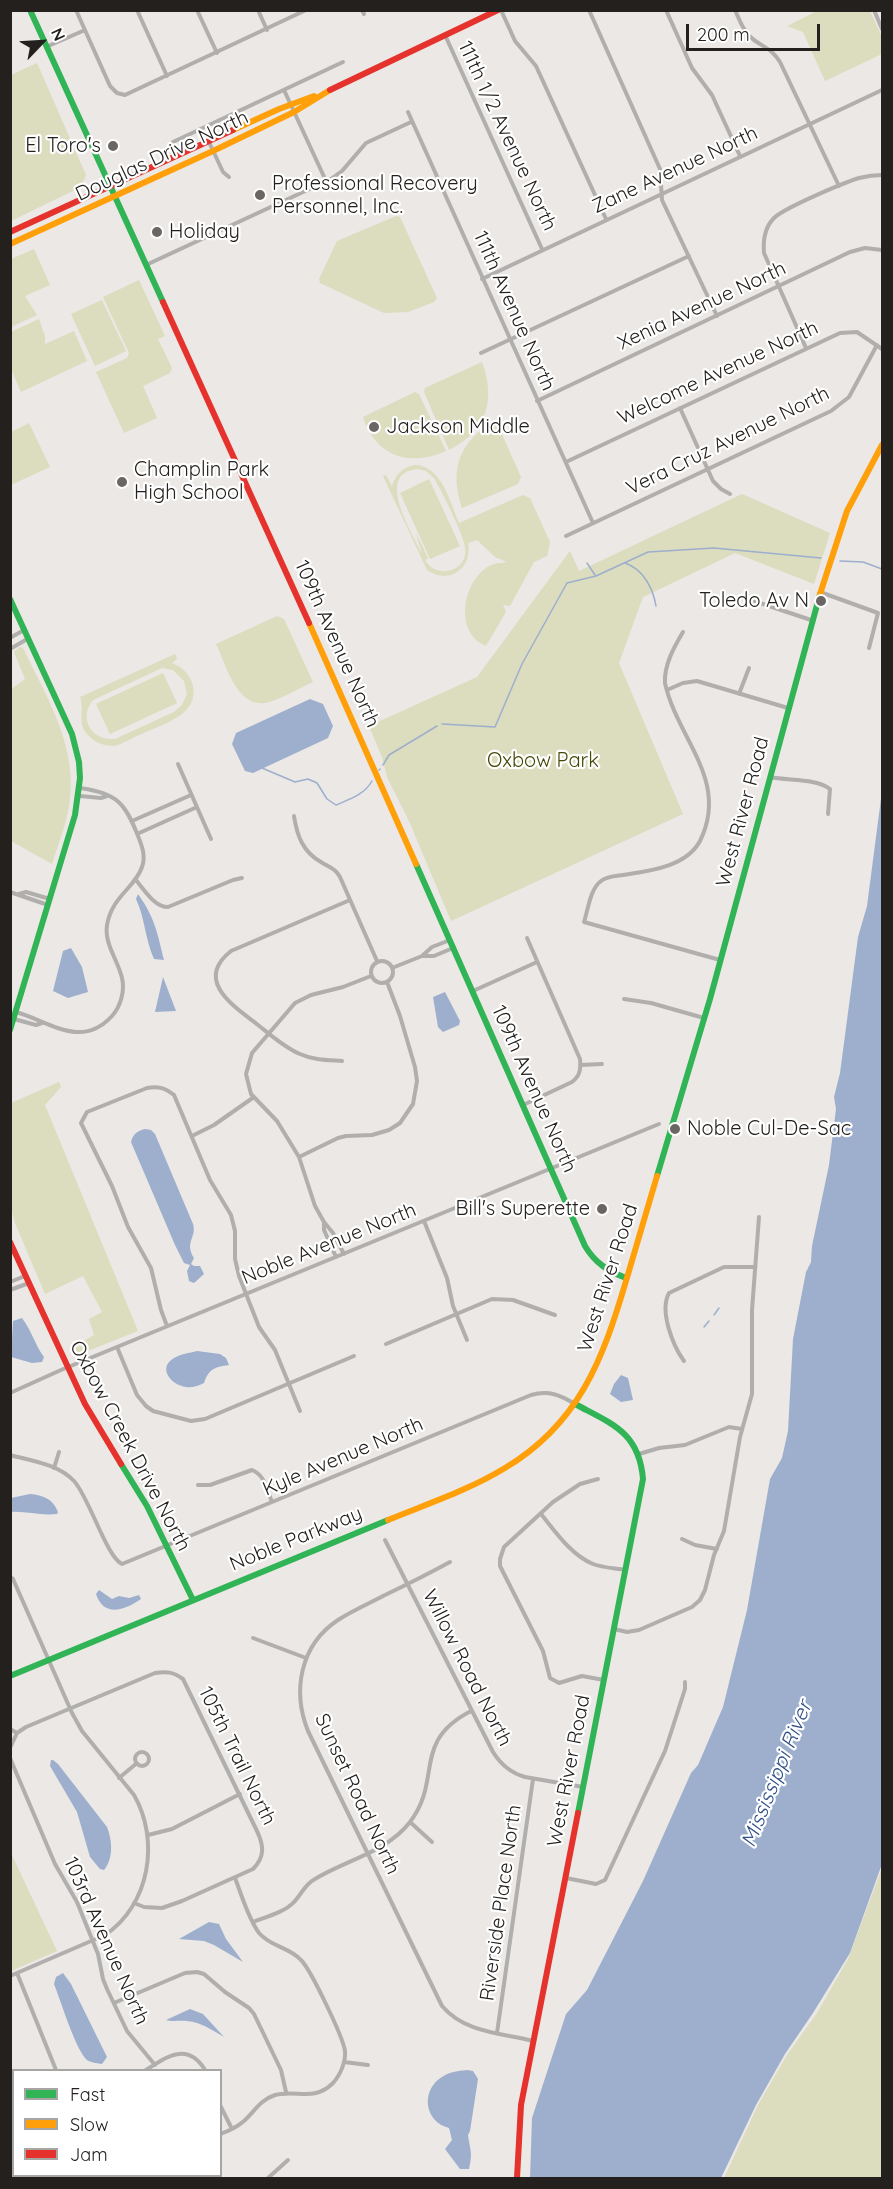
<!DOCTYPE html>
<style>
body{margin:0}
#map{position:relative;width:893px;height:2189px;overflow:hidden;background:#ebe8e5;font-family:Quicksand,sans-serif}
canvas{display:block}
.frame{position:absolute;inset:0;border:12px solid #23201e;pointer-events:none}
.legend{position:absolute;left:12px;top:2069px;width:210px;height:108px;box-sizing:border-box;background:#fff;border:2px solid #a7a6a5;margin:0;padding:8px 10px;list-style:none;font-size:18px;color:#23201e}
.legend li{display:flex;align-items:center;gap:12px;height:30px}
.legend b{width:30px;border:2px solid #a7a6a5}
.north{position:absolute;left:12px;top:12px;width:60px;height:60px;-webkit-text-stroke:4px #fff;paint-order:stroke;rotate:65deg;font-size:16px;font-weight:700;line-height:24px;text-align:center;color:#23201e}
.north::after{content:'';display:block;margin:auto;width:21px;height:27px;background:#23201e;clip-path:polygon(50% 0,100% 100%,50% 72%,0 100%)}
.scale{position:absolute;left:686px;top:24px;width:134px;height:27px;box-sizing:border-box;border:3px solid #23201e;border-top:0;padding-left:8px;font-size:18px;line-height:21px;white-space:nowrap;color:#23201e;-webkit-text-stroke:4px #fff;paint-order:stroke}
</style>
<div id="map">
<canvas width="893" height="2189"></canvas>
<div class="frame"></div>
<ul class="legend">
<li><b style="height:8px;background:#30b455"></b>Fast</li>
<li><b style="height:8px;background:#ff9f0a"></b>Slow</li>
<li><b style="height:8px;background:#e5322d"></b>Jam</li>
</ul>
<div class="north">N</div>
<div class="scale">200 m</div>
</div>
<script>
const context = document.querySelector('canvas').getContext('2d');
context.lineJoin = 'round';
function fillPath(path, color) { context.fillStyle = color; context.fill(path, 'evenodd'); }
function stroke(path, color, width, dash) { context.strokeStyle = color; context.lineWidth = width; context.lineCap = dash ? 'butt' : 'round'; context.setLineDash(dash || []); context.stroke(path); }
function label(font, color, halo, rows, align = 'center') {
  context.font = font + ' Quicksand,sans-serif'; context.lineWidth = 4.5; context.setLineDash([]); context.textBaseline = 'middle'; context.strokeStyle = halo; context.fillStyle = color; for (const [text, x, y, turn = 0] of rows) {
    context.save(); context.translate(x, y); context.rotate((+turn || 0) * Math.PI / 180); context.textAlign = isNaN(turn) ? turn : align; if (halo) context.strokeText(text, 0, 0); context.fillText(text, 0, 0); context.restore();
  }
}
const green = new Path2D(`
 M819,10L870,11L882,37V54L825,81L803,32L787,26Z
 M37,63L86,175L81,187L11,221V75Z
 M396,216L400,217L437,298L434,302L408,312L384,313L320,283L319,279L337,241Z
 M34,249L50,285L25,296L37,315L11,327V259Z
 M139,280L165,336L158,339L172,368L170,373L143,386L157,418L124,433L96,372L127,358L129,353L103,297Z
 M102,300L126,351L95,366L71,314Z
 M39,319L45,336V344L74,331L87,361L21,392L11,369V332Z
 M482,362C496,400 487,431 449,450L424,392L425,388Z
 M415,392L419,394L446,451C409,467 376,457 363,417Z
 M496,421L521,477L518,484L462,508C449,470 459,440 496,421Z
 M29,423L50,467L11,485V432Z
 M415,465C442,466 450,502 459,523L523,495L530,498L550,542L547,556L534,562L510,606L503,605L506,612L486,646C453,632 463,581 489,566C495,563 502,563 507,562L495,557L477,540L468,543C473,569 448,585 427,570L383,476L386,475L392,486C396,474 403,467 415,465ZM418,469L426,471L434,478C442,492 463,533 465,547C469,572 436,580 425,560L428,558L416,533L422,554C413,534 373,472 418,469Z
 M429,479L460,546L430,559L400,493Z
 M742,494L830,533L814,584L735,553L643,597L619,663L683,814L451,921L409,821L387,777L382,757L369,726L477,677L570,551L579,571Z
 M277,616L284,619L313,682C298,688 281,700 265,703C236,707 226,664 216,644Z
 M19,647L23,648C47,698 79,748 69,806C66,825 58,845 52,864L11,841L10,690L25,679L14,652Z
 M175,654L177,659L172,663C182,667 190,674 193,686C199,716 160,725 139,735C132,738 121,745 114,746C106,746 95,743 89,736C76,724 85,711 80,697ZM162,668L173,670L184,681L187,694L182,705L174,712L115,739C91,741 78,718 93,700Z
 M163,673L177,703L110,734L96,704Z
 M59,1082L61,1087L45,1105L138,1331L75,1356L71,1348L94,1335L89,1319L102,1312L83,1276L45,1294L15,1223L11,1207V1103Z
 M11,1853L57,1951L11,1971H10Z
 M882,1868V2178H724L758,2105L787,2055L817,2013L848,1959Z`);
const water = new Path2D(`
 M310,699L323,704L333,726L328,738L253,773L245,771L232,744L236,733Z
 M882,791V1864L850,1953L813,2013L785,2054L756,2105L721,2178H530L532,2118L566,2014L587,1990L643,1881L691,1773L698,1765L723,1707L747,1610L770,1479L782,1458L788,1431L793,1339L806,1272L811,1262L812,1246L829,1165L836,1109L834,1097L840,1073L858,937L867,906Z
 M138,894C155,918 157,932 164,960L154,959C145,939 145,918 136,899Z
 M71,948L82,967L88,992L68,998L53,991L63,951Z
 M163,977L176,1011L155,1012Z
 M445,992L460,1021L459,1025L443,1032L438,1027L433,997Z
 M145,1129L151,1130L155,1134L193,1224C197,1238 184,1242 194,1258L191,1264L194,1266H200L204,1274L194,1283L189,1281L187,1271L190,1265L184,1263L175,1245L131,1142C133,1134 137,1131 145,1129Z
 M22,1318C32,1331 35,1345 44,1357L42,1362L32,1363L11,1357L13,1321Z
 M197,1351L220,1354L226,1358L229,1365C214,1367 209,1369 204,1383C198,1386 192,1388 186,1387C171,1385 157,1368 174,1358C181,1354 189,1353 197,1351Z
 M621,1375L628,1378L633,1400L621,1402L610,1394L614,1384Z
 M30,1494C43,1495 53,1499 58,1512L57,1514C41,1516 26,1511 11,1512V1498Z
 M99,1590L112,1599L119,1596L129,1598L139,1595L141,1599C125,1610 104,1618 96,1594Z
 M51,1760H53L58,1764L107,1827C112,1840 114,1858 104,1870L100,1869L90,1857L77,1812L50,1766Z
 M209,1922L219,1924L226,1939L243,1962L214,1945L204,1941L179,1939Z
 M63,1973L71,1984L107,2057L102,2064C97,2063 89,2063 85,2058C73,2042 62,2004 54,1984L56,1977Z
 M190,2009L203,2014L224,2037C212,2030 201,2022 187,2021C179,2020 173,2022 166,2020Z
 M467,2070L473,2071L478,2079L470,2131L468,2135C470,2150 473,2152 469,2169H460L445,2149L452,2140L449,2128C425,2122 421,2093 439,2079C448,2072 457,2071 467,2070Z`);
const stream = new Path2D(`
 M840,561L863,562L882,569
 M587,563L595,575
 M625,563C643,569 653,588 656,606
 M442,724L495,727L522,664L567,583L596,576L648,552L714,548L821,558
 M383,765L389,755L437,726
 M262,768L295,782L308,779L317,783L327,799L336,805C350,799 364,795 372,781
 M379,770L380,769
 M714,1315L719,1308
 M704,1327L709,1321`);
const street = new Path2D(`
 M76,10L110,86L117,93L125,95L306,10
 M137,10L167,76
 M197,10L217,53
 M258,10L267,30
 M362,10L364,14
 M501,10L515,41L536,66L606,219
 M589,10L660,169L662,200L717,316
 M666,10L692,68L712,95L740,156
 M735,10C740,21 744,33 754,40C765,48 773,50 780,62L839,186
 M874,10L882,29
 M445,35L542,249
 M46,47L85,30
 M284,90L326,181
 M408,112L593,523
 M173,142L343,62
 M209,142L223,172L229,177
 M146,265L331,179L342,171L366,143L411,122
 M482,279L882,90
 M806,348L764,253C763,241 764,228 774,218C784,208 843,183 859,178C867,176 875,175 882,175
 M481,353L689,256
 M537,401L850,252L865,248L882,250
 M680,408L713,481L721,489L730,494
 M566,462L840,333L857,332L882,349
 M566,536L831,411L849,397L877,345
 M820,592L878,613L869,648
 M745,598L811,620
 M683,632C674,647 664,665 665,683C677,739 730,780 700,841C686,867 649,871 623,875C616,876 607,876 601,881C590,889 588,910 584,922L720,960
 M10,638L24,630
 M10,649L29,638
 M667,690L683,683L697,681L788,708
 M739,694L749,668
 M178,764L211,839
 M770,777C788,781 816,778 830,789L828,814
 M80,796L101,798L107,796
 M294,816C297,836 303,852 321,862C329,867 336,869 340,877L377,961
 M132,821L191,795
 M137,834L197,807
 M135,879C144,889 154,907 168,907L233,880L242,878
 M10,892L48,905
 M19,894L26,892L50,899
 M422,956H434L453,948
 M371 972a11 11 0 1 1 22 0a11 11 0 1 1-22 0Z
 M392,968L422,956L432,947L450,940
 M473,991L537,962
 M624,999L651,1003L704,1018
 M16,1012C49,1021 81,1050 112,1016C121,1006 125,990 122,978C118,960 104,944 107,925C112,896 135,888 142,867C146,856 142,846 138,836C125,803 117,793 80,788
 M14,1019L36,1025L42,1023
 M342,1061C328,1060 313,1060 300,1054C285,1048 272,1036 258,1025C235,1007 193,981 231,951L350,900
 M580,1065L602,1064
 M523,1105L572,1082C580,1076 581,1069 580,1059L527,938
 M192,1136L214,1125L254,1097
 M299,1157L338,1138L346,1136L372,1135L389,1130L400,1123L413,1104L417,1081L415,1067L400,1016L387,982
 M424,1221L447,1278L453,1306L467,1340
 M324,1223V1230L336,1257
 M344,1254L333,1233L324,1222L315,1206L299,1157L277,1121L251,1094L246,1074L252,1053L295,1003L311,995L343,987L371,976
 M10,1282L25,1276
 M10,1290L29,1283
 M167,1326L161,1310L151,1268L128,1227L112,1186L81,1123L87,1112L147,1088C159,1086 165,1088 174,1095L210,1180L231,1215L235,1231V1259L239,1276L259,1327L275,1350L300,1411
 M386,1344L492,1299L513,1300L555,1315
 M117,1347L137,1395L146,1406L153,1411L191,1421L205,1419L354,1356
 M684,1361C673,1346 659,1311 669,1293L724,1267H755
 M10,1393L61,1370L659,1124
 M639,1454L659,1448L685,1445L729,1427L742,1429
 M10,1455C32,1461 58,1464 74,1481C89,1497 107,1558 122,1564L531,1395C549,1390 560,1395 575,1404
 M54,1468L59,1452
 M598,1479L580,1484L553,1502L504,1547L500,1559V1566L543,1651L550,1678L559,1683L582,1676L604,1680
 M198,1485H210L252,1470C265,1475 267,1490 272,1502
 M541,1514C555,1531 571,1555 593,1564C603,1568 615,1568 626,1570
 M682,1539L695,1545L717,1549
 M385,1540L493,1752C501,1765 511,1773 525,1777L583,1787
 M450,1562C428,1574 406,1585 383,1596C368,1604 352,1611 338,1620C300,1645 292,1691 308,1731L442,2006C465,2033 501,2033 533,2041
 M10,1577L13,1579L72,1713L82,1731L134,1795C160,1840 150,1905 105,1935L10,1976
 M614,1629L627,1632L639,1630L692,1607L700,1600L705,1590L714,1555L724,1531L740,1437L752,1394V1310L759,1217
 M253,1638L306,1658
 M10,1729L17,1733
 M10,1748L17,1733L26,1727L155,1673C167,1671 173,1672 183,1679L257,1831C264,1846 265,1857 253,1869L182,1901L162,1908L144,1907L134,1903
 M135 1759a7 7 0 1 1 14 0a7 7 0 1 1-14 0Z
 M10,1758L55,1864L77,1902L98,1954L103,1979L107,1989L127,2031L155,2065
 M119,1778L137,1763
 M410,1822L432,1842
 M148,1835L172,1829L240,1794
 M566,1878L596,1884L605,1880L665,1751L685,1689V1682
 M253,1922C266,1917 285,1912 294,1902C302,1894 304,1885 315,1879C346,1860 387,1852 410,1822C443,1779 411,1742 471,1711
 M17,1973L56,2070
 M114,2003L185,1973L197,1972L204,1974L225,1992L249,2008L254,2014L281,2070L286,2092
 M497,2033L533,1779
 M344,2062L368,2065
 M146,2070C167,2056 188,2042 205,2070
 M220,2105L232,2129
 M220,2134C229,2131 237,2127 244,2121C255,2111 260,2100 275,2095C296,2089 313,2102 332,2084C340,2076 346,2062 345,2051C343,2037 311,1970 301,1960C289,1947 271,1947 259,1933C248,1918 242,1896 235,1878
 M142,2176L144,2178
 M268,2178L288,2160`);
const fast = new Path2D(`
 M30,10L163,302
 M10,599L72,734L79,762L80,778L75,815L10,1030
 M416,864L585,1246C595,1263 608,1271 626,1278
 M657,1176L710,999L820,594
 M575,1404C612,1424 639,1432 643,1479L578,1813
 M121,1464L147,1506L193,1600
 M10,1676L388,1520`);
const slow = new Path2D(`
 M233,130L279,109L314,96
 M10,244L213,151L294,112L330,90
 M820,594L847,511L882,445
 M309,623L416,864
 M388,1520C427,1504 469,1490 505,1468C579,1424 603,1359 626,1281C636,1246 647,1211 657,1176`);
const jam = new Path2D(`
 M330,90L498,10
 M10,232L233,130
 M163,302L309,623
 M10,1242L85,1404L121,1464
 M517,2178L521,2105L578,1813`);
const markers = [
 [113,146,6,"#696664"],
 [260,195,6,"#696664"],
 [157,232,6,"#696664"],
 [374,427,6,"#696664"],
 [122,482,6,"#696664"],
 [821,601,6,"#696664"],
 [675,1129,6,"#696664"],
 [602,1209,6,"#696664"]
];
const streetNames = [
 ["111th 1/2 Avenue North",507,136,65],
 ["Douglas Drive North",162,156,-25],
 ["Zane Avenue North",675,170,-25],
 ["Xenia Avenue North",702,306,-25],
 ["111th Avenue North",514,311,66],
 ["Welcome Avenue North",718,373,-25],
 ["Vera Cruz Avenue North",728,441,-26],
 ["109th Avenue North",337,644,66],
 ["West River Road",743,812,-75],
 ["109th Avenue North",534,1089,66],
 ["Noble Avenue North",329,1244,-22],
 ["West River Road",608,1278,-72],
 ["Oxbow Creek Drive North",130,1446,62],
 ["Kyle Avenue North",343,1457,-23],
 ["Noble Parkway",296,1539,-22],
 ["Willow Road North",467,1668,63],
 ["105th Trail North",237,1756,64],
 ["West River Road",569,1771,-79],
 ["Sunset Road North",357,1794,65],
 ["Riverside Place North",501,1903,-82],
 ["103rd Avenue North",106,1941,66]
];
const poiNames = [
 ["El Toro's",101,146,"right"],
 ["Professional Recovery",272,184],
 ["Personnel, Inc.",272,207],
 ["Holiday",169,232],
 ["Jackson Middle",386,427],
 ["Champlin Park",134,470],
 ["High School",134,493],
 ["Toledo Av N",809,601,"right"],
 ["Noble Cul-De-Sac",687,1129],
 ["Bill's Superette",590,1209,"right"]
];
const parkNames = [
 ["Oxbow Park",543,761]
];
const waterNames = [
 ["Mississippi River",777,1774,-68]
];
fillPath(green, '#dcdcbe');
fillPath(water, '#9dafcc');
stroke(stream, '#9dafcc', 1.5);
stroke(street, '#b0afae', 4);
stroke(fast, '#30b455', 6);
stroke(slow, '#ff9f0a', 6);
stroke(jam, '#e5322d', 6);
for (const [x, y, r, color] of markers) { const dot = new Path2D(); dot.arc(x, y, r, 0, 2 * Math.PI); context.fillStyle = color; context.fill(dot); stroke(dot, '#fff', 2); }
label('20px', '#23201e', '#fff', streetNames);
label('20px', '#23201e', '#fff', poiNames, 'left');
label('20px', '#464805', '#fff', parkNames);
label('italic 21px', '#2f5089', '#fff', waterNames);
</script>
